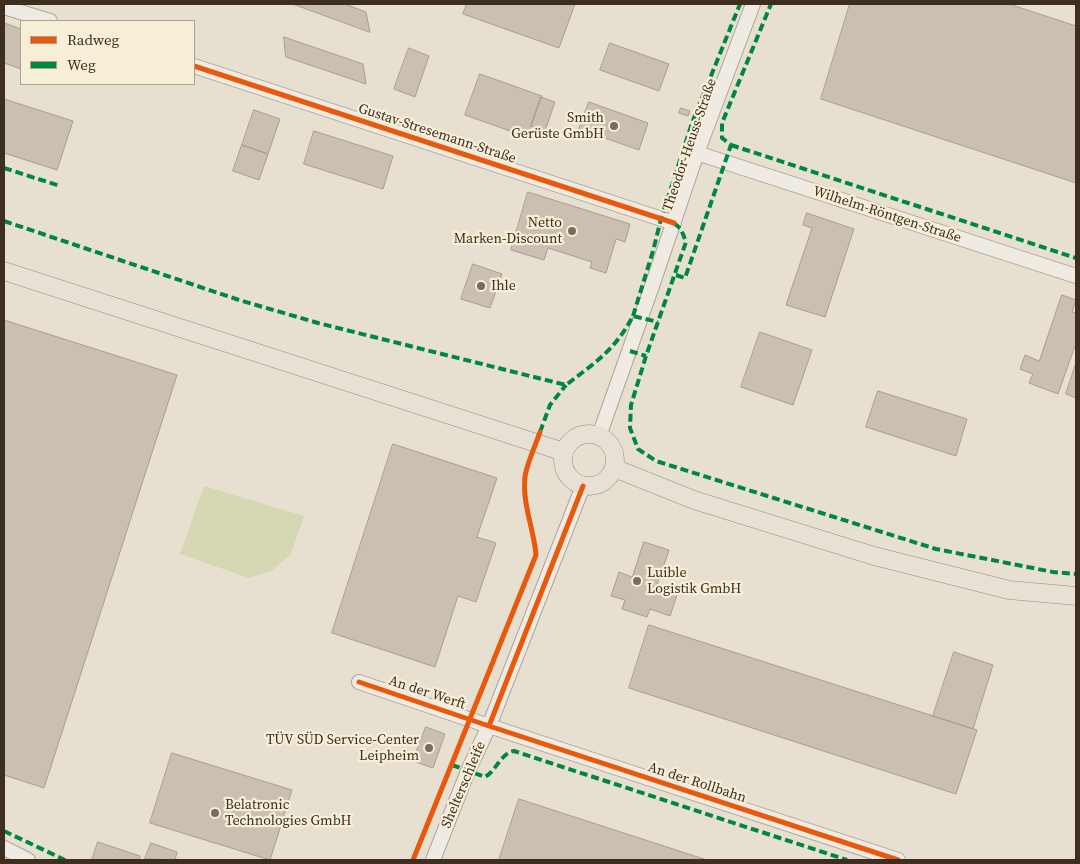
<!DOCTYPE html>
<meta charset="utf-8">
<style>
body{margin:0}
#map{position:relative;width:1080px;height:864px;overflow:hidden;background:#e7e0d1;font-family:"Source Serif 4",serif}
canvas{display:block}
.frame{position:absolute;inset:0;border:5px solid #3d2e20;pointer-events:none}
.legend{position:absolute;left:20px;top:20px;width:175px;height:65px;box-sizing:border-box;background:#f7eed8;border:1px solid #ada18e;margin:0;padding:6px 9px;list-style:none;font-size:15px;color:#3d2e20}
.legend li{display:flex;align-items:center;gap:10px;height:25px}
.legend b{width:25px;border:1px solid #ada18e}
</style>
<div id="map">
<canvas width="1080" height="864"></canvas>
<div class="frame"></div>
<ul class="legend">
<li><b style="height:6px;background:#e8590c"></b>Radweg</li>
<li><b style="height:6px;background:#00873e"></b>Weg</li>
</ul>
</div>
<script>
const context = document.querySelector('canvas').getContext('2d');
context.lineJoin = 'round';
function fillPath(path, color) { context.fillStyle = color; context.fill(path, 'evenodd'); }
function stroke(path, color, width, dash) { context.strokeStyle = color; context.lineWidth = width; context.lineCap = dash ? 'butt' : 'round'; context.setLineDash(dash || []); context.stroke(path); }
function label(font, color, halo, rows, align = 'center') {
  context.font = font + ' "Source Serif 4",serif'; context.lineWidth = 4.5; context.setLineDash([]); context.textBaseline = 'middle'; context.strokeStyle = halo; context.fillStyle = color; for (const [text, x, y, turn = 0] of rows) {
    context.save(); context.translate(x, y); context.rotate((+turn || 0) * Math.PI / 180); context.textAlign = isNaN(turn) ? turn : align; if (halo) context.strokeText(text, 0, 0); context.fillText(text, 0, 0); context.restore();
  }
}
const green = new Path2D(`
 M204,486L304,516L291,554L273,570L249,578L180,554Z`);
const building = new Path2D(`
 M293,4H345L366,12L370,32Z
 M467,4H575L559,48L463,14Z
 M850,4H1009L1076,26V183L821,99Z
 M4,23L21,29V69L4,63Z
 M284,37L363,64L366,84L286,57Z
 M610,43L669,64L659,91L600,70Z
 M409,48L429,56L415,97L394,89Z
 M480,74L542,96L527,137L465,115Z
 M541,97L555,102L545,131L531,126Z
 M4,99L73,121L57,170L4,153Z
 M589,102L648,123L639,150L579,129Z
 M681,108L690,111L688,116L679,113Z
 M254,110L280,119L268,154L242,145Z
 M314,131L393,156L383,189L304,164Z
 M242,145L268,154L259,180L233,171Z
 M528,192L630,224L625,242L616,239L606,273L590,268L592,262L548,248L544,260L511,250Z
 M807,213L854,229L825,317L786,305L812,228L803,225Z
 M473,264L502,274L490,308L461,299Z
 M1062,295L1076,300L1072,312L1076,313V343L1058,394L1029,383L1033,374L1020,369L1025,355L1039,361Z
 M4,320L177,375L44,788L4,775Z
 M760,332L812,350L793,405L741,387Z
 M1076,363V398L1066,394Z
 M878,391L967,419L956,456L866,427Z
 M393,444L497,478L477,537L496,543L476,602L458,596L435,667L332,633Z
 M644,542L669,550L657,585L678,592L670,616L650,609L647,617L622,609L625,600L611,596L619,572L632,577Z
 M649,625L977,730L956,794L629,688Z
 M954,652L993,665L973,729L933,716Z
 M426,727L445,734L433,768L413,761Z
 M172,753L292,790L270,860L150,823Z
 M519,799L707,860H499Z
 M98,842L140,856L139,860H92Z
 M151,843L177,852L175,860L145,859Z`);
const minor = new Path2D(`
 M4,7L50,21
 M194,66L674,223
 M697,153L1076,276
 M599,436L651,289L697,153L753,4
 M359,682L489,726L898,860
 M4,848L28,860
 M433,860L468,771L489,726L583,486`);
const major = new Path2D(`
 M4,271L564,452
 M563 460a26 26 0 1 1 52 0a26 26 0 1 1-52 0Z
 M614,468L694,500L874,556L1009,590L1076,596`);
const quiet = new Path2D(`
 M731,145L1076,258
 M4,168L60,186
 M4,221L239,300L318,323L566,385C596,362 615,350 633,316L658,322
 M674,223L681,229L686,242L646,356L631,405L630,428L638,449L656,461L936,549L1053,572L1076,574
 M676,275L685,278L731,145L722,138V123L771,4
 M633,316L653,251L661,219L692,123L740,4
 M630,351L646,356
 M540,432L550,405L566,385
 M452,765L485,777C496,771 501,753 514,751L847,860
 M4,831L65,860`);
const cycleway = new Path2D(`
 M194,66L674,223
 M359,682L489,726L898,860
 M489,726L583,486
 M413,860L536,555C534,529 522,504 525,477C526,466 536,444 540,432`);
const markers = [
 [614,126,5,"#786c5e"],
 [572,231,5,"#786c5e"],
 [481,286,5,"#786c5e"],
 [637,581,5,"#786c5e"],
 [429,748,5,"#786c5e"],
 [215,813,5,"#786c5e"]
];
const poiNames = [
 ["Smith",604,118],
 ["Gerüste GmbH",604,134],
 ["Netto",562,223],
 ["Marken-Discount",562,239],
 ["Ihle",491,286,"left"],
 ["Luible",647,573,"left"],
 ["Logistik GmbH",647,589,"left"],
 ["TÜV SÜD Service-Center",419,740],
 ["Leipheim",419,756],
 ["Belatronic",225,805,"left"],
 ["Technologies GmbH",225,821,"left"]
];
const streetNames = [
 ["Gustav-Stresemann-Straße",437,134,18],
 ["Theodor-Heuss-Straße",690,145,-71],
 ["Wilhelm-Röntgen-Straße",887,215,18],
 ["An der Werft",427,693,18],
 ["An der Rollbahn",697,783,18],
 ["Shelterschleife",464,785,-67]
];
fillPath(green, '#d6d7b3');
fillPath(building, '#cbbfb2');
stroke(building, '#a89c90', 1);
stroke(minor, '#ada599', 16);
stroke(major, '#928b80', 19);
stroke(minor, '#efebe3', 14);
stroke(major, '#e6e1d4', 18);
stroke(quiet, '#00873e', 4, [8, 4]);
stroke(cycleway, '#e8590c', 5);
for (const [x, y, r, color] of markers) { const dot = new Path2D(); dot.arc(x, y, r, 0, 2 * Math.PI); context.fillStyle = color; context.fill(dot); stroke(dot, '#f7eed8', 2); }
label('14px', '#3d2e20', '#f7eed8', poiNames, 'right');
label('14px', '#3d2e20', '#f7eed8', streetNames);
</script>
